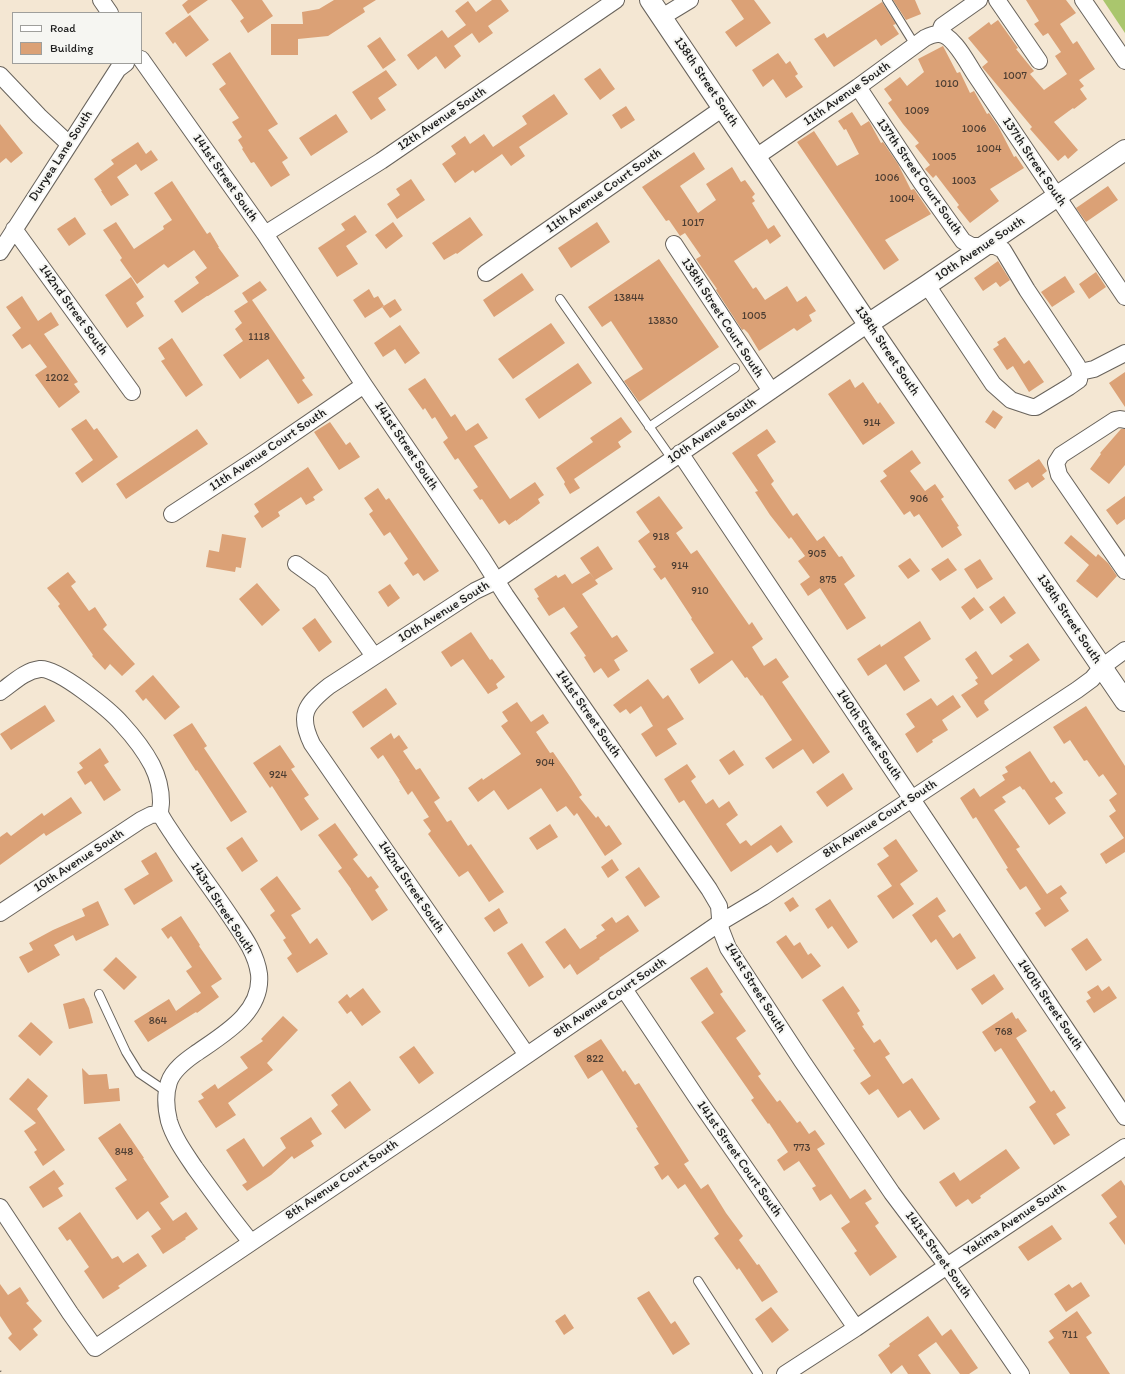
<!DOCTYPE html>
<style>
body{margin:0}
#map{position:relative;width:1125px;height:1374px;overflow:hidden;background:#f4e7d3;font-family:Itim,sans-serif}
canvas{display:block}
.legend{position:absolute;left:12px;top:12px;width:130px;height:52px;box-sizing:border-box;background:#f6f6f2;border:1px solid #9f9f9c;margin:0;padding:5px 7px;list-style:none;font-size:12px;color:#1c1c1c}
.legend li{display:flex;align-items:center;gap:8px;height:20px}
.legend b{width:20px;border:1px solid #9f9f9c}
</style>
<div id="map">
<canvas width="1125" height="1374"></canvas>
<ul class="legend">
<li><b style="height:5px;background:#fff"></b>Road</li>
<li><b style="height:11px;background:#dba176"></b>Building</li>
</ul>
</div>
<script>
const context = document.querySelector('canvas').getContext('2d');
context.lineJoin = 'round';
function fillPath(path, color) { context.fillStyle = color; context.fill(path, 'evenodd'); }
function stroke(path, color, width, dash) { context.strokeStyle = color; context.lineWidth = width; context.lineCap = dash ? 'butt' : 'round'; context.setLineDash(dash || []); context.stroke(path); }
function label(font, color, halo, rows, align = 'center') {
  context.font = font + ' Itim,sans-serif'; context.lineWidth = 4; context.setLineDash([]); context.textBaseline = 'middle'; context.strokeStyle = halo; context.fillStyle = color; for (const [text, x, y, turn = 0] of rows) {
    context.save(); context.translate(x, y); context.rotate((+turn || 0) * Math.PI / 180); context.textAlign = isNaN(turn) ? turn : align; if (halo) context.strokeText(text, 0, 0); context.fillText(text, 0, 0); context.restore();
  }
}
const green = new Path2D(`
 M1103,0H1125V33Z`);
const building = new Path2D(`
 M188,0H208L188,14L182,5Z
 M231,0H262L273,16L248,33L240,21L244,18Z
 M334,0H376L363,8L365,12L328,36L298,39V55H271V24H303L302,12L319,9Z
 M492,0H501L509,11L488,26L493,33L479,43L472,33L454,46L461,56L445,69L436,56L418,70L407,55L442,30L448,38L466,25L455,11L468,1L476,12Z
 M731,0H754L771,23L736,47L725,32L744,19Z
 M893,0H915L921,14L906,20Z
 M1026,0H1066L1076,13L1060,24L1073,44L1077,41L1095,69L1079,80L1084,86L1080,89L1087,99L1074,109L1073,108L1054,122L1078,150L1068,159L1065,155L1058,161L1030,129L1032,127L982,67L988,62L968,38L989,22L991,25L998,20L1018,48L1016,49L1034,71L1030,74L1044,90L1067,74L1055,56L1061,52L1048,33L1043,36L1034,24L1039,21Z
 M882,2L896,24L893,25L899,34L881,46L876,39L834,67L814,39L824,33L827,38Z
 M190,15L209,40L186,57L175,42L173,44L165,33Z
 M380,37L396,60L383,69L367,46Z
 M943,46L957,73L960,72L970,93L974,91L987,114L989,113L998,126L1014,157L1016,156L1024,168L990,189L999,201L970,223L957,207L959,205L936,175L933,178L925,169L930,165L915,146L919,143L903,124L888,103L892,100L884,89L900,77L907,86L924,72L918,59Z
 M230,52L278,124L268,130L288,158L282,162L290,175L271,187L254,162L251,163L242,149L243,148L238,140L242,137L232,122L239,118L219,89L226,84L212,64Z
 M778,53L786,64L790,61L798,74L795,76L803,87L786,98L773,79L763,87L752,70Z
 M600,68L615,89L600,100L584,79Z
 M386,70L397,85L378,98L386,110L371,120L352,92Z
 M554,94L568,114L519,147L525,156L511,166L502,154L475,173L473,170L455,183L442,164L456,154L451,146L465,136L470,144L484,134L493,147L527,124L522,116Z
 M626,106L635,120L621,129L612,115Z
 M852,112L861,126L869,121L881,143L883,142L898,164L911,190L914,189L931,214L885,240L899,260L884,270L797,142L814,131L837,166L859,154L846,129L844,130L838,121Z
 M336,114L348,132L311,156L299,138Z
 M0,124L23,153L11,163L6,158L0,163Z
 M138,142L146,154L151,150L158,160L141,171L136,164L117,177L129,195L111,206L101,191H102L94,179L114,164L111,160Z
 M694,152L705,169L680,186L698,213L716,200L706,184L732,167L741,182L745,180L755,194L752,197L755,201L752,203L768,229L774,225L781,236L770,244L767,239L734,261L753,289L756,287L765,300L787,286L797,302L806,296L816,311L809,315L812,321L797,331L794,328L759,351L748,333L744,329L742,330L716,290L717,289L696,259L701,256L685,233L680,236L669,220L666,221L642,187Z
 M411,179L425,200L397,219L387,204L400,195L396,189Z
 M172,181L207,234L210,232L219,247H218L239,276L208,296H207L182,313L174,301L199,283L195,277L207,268L194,250L168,268L164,264L137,284L120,260L122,258L103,230L116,222L134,249L164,229L163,226L172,220L154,193Z
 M1108,186L1118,200L1086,222L1076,208Z
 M355,215L367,232L346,246L358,264L337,277L318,248L345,230L341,224Z
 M75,217L86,234L69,246L57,229Z
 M470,217L483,235L457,254L456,253L444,260L432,243Z
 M393,222L403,236L386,249L375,235Z
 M597,222L610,242L571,268L558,248Z
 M659,259L719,347L639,402L624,381L643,369L611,321L602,327L588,307Z
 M998,261L1010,280L1000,287L996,282L983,291L974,278Z
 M1096,272L1106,287L1089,299L1079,284Z
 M522,273L534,290L494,317L483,300Z
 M1065,276L1075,292L1052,307L1041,292Z
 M131,277L144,297L136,303L144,316L127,328L105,295Z
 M260,281L267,290L252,300L305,378L302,380L313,395L298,404L268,359L240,379L223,355L243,341L235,329L242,323L234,311L248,302L242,293Z
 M369,289L374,298L378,296L384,306L365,318L353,300Z
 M22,296L38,321L51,312L59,325L44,334L78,382L74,384L80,392L59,408L35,375L47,367L30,344L22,349L12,335L21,328L6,307Z
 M395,299L402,310L390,318L382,307Z
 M551,323L565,343L513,379L498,359Z
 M400,325L420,353L405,364L395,349L383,357L374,343Z
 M1005,337L1024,364L1029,360L1044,382L1029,392L1013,366L1007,370L993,349L999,345L997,342Z
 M172,338L203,385L186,397L161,361L165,359L158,348Z
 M578,363L592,383L539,419L525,399Z
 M1125,372V407L1109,383Z
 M425,378L451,417L455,414L466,431L478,423L488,438L474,446L510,499L535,482L544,495L538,499L540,503L516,521V520L509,525L505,520L499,524L482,499L480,500L473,490L478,487L458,458L455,460L443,442L448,438L435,417L432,419L425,408L423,410L408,389Z
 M850,379L855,388L863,382L878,404L880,402L895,423L863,445L828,394Z
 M993,410L1003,417L995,429L985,422Z
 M621,417L632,432L618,442L621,447L574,479L580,488L570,494L564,484L565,482L556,468L593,442L590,438Z
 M86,419L94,430L97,428L118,457L82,483L75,473L93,460L71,429Z
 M330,422L346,445L350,442L360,457L339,470L314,432Z
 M197,429L208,444L126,499L116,484Z
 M767,429L776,442L757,455L774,481L771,484L793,516L797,513L817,541L824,536L839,557L842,556L855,576L844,584L866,618L847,630L820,588L808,596L800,584L810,577L798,561L805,556L791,537L789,539L770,515L755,492L758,491L732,453Z
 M1121,429H1125V465L1109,484L1090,469L1101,454L1100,453Z
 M912,450L921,463L910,471L925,491L935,484L944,497L941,499L959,526L957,527L962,535L942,548L919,514L914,517L910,511L904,515L880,481L887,476L883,471Z
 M1039,459L1047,471L1042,475L1045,479L1032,488L1028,482L1015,490L1008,480Z
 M308,467L323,490L313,497L315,500L306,505L301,497L278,512L280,516L262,528L254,516L259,512L254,504Z
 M378,488L386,500L389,498L439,571L424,581L418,573L413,576L404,563L408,559L390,532L384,536L369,514L373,511L364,498Z
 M659,496L683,528L676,533L691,554L697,550L749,625L752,622L763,639L752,647L764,666L776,658L789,677L782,682L830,752L813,764L803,749L773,769L765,758L792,740L762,695L761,696L747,677L745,678L732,660L699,684L690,669L714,653L691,619L692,618L665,577L661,580L653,569L656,567L638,541L650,532L636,512Z
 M1125,496V519L1117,525L1106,510Z
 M222,534L246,538L241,568L236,567L235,572L206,567L209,550L219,552Z
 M1071,535L1096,557L1098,554L1108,563L1117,576L1097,598L1076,581L1089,565L1064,543Z
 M598,546L613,569L595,580L598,584L582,594L612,638L617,635L628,651L614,660L620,670L608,678L601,668L594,673L584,657L586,656L570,633L578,627L564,607L549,616L537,598L539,597L534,589L556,575L558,578L565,574L572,584L590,573L595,580L580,558Z
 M910,558L920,571L908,579L898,566Z
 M948,558L957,570L940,581L931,569Z
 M980,559L993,579L977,589L964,569Z
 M68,572L76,582L71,586L89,611L95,607L107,625L103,629L135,664L122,676L110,664L105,670L92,656L93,655L58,606L60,604L47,588Z
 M257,583L280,610L262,626L239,599Z
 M390,584L400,598L388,607L378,592Z
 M1004,596L1016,613L1001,624L989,607Z
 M974,597L984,610L970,620L961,607Z
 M315,618L332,642L319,652L302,628Z
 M920,621L931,639L904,657L920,681L904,691L886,664L868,676L857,659L880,644L881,647Z
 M471,632L490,660L492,659L505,677L496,684L498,688L488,694L463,659L451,667L441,652Z
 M1028,643L1040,660L984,701L985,702L984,703L989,710L977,718L961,695L978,684L975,680L978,678L965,659L976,651L992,675L1013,660L1009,656Z
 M153,675L180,707L165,720L146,698L143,701L135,691Z
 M648,679L663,699L668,695L684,719L667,729L677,744L656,757L641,734L653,726L641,706L630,714L626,709L620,713L613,705Z
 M386,688L397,704L363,728L352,712Z
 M953,695L961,707L942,720L948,730L932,740L933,742L917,753L905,734L915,727L906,714L931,698L937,706Z
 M517,702L531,722L543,714L549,723L536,732L550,753L553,752L571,778L582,795L579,797L596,818L598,816L606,827L609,825L622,844L605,856L577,813L574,816L566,806L557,812L541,788L508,810L494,790L478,802L468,788L482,778L483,780L521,754L501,726L508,721L502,712Z
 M45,705L55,721L11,750L0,734Z
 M1086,706L1125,766V852L1106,864L1100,854L1124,838L1109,816L1116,811L1109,800L1117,794L1103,774L1099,777L1087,760L1084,761L1070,740L1064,744L1053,727Z
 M192,723L207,746L204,748L247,812L231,822L197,770L196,771L173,735Z
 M391,733L394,739L399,735L408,748L403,751L416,770L420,768L440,798L434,802L447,822L451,820L468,846L471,844L504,892L489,902L468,871L459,877L428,834L431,831L423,820L429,817L412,791L408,795L399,781H400L383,755L378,759L370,748Z
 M280,745L295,767L291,769L309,795L304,798L319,819L301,831L272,786L270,788L253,763Z
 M100,748L109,762L104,765L121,790L104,801L91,781L85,785L77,772L83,768L79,763Z
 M734,750L744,765L729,775L719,760Z
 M1030,751L1051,783L1054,781L1063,793L1055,798L1066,813L1049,825L1024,789L1023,790L1020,786L1002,797L1006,802L994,810L1020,847L1016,849L1047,894L1061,885L1067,893L1060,898L1069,911L1045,927L1035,913L1041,909L1026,886L1020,890L1006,869L1008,868L976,817L973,819L960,798L974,788L980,797L1005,780L1002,775L1008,772L1005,767Z
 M687,764L696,777L691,781L706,804L713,799L719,808L729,801L738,815L726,824L740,844L746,840L751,846L781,825L793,842L777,853L771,845L731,872L684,800L679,803L664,779Z
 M843,773L853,789L827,807L816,792Z
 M71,797L82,813L46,836L44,833L0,865V837L7,832L11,836L42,813L44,816Z
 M335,823L358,855L353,859L368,878L371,876L379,887L375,890L388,910L372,921L351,890V889L338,871L342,868L318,835Z
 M550,824L558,837L537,850L529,838Z
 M242,837L258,861L242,872L226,848Z
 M896,839L918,871L900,884L914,904L893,919L877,896L892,886L877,864L889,856L883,848Z
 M156,852L173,881L134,905L124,889L149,874L141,861Z
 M612,859L619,870L608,878L601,867Z
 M639,867L660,897L645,907L625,877Z
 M277,876L301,909L291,915L310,944L317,938L328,954L297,973L287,958L292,954L283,940L286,938L270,915L275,911L260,889Z
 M793,897L799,906L790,912L784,903Z
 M937,897L946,911L938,916L953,938L960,933L976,958L957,970L936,939L931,943L912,915Z
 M830,899L858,942L848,949L832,926L828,929L815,909Z
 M98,901L109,925L76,941L73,935L54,945L60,955L28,973L19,957L33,950L29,943L53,930L85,916L82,909Z
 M499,908L508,923L494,932L484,918Z
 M628,915L639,931L599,958L600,959L577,975L570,964L564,969L545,942L565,928L580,949L597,938L596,936L605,930L601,925L612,917L616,923Z
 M181,916L200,945L199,946L222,979L211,986L219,997L197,1013L196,1012L148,1042L134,1021L169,999L176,1011L201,993L186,971L192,967L171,936L168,939L161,929Z
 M786,935L794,946L800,942L808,955L811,953L821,966L802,979L776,942Z
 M1087,938L1102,960L1086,971L1071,949Z
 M522,943L544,977L529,987L507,953Z
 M116,957L137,977L124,990L103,970Z
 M707,967L723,992L720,994L746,1031L736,1038L761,1074L758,1076L777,1102L780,1100L797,1123L800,1121L809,1134L815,1130L825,1144L817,1149L850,1199L865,1189L872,1199L865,1203L879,1223L875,1226L897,1257L870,1276L854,1253L857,1251L841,1228L850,1222L831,1194L820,1201L812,1188L816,1186L799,1161L784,1171L777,1160L788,1152L769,1123L768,1124L751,1100L754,1098L701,1022L714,1013L690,978Z
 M994,974L1004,989L982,1005L971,989Z
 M1098,985L1102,991L1109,986L1117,998L1094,1013L1086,1001L1091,998L1087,992Z
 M843,986L860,1011L857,1013L864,1025L862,1026L874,1043L880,1039L890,1054L885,1057L903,1084L912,1078L940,1119L924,1130L910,1110L898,1118L878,1089L869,1095L860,1083L871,1076L853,1050L855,1049L822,1000Z
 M363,988L381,1012L362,1026L351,1011L347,1014L338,1002L347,994L350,998Z
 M84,998L89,1008L93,1023L69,1029L63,1004Z
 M1012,1012L1016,1019L1018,1018L1027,1031L1016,1038L1051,1092L1054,1090L1066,1108L1056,1114L1070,1135L1054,1145L1029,1107L1036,1102L1001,1048L995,1052L982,1032Z
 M283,1016L298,1030L267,1063L273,1070L228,1103L236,1115L216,1128L198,1101L204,1098L201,1094L215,1084L218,1089L248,1068L240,1057L263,1041L261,1039Z
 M31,1022L53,1042L40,1056L18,1036Z
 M601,1039L623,1072L625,1070L635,1085L639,1083L689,1161L684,1164L701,1189L708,1184L726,1213L743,1236L739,1240L757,1265L759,1264L778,1292L762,1302L739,1268L737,1270L714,1238L719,1234L685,1184L678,1189L668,1175L662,1180L654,1167L659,1164L636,1128L638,1127L602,1070L588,1079L574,1056Z
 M414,1046L434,1073L419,1084L399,1057Z
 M82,1068L89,1075L107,1074L109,1089L119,1088L120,1101L84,1104Z
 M28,1078L48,1096L37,1109L65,1150L43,1166L34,1152L37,1150L24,1131L36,1123L9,1099Z
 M350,1081L371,1110L345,1129L331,1111L338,1105L331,1095Z
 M311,1117L322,1134L311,1141L314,1146L294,1159L292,1156L271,1175L247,1191L242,1185L247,1182L226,1150L244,1138L263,1167L286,1148L280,1138Z
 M120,1123L144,1158H143L169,1197L160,1203L173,1221L186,1212L198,1229L185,1238L186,1239L163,1254L151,1236L161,1229L148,1211L137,1220L115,1188L127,1180L98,1138Z
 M1006,1149L1020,1168L980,1196L981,1198L972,1204L968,1199L956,1207L939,1182L954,1172L960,1181Z
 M54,1170L64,1184L58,1188L63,1196L43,1208L29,1187Z
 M1121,1180L1125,1186V1245L1109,1223L1117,1217L1101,1195Z
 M80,1212L112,1259L118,1256L123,1263L138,1253L147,1266L118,1286L120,1288L103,1299L84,1271L89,1267L70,1239L67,1241L58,1228Z
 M1052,1225L1062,1239L1028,1261L1018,1247Z
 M1081,1282L1090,1296L1066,1312L1054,1294L1069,1284L1072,1288Z
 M0,1284L8,1295L20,1287L29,1301L26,1303L42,1321L33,1329L38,1335L20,1351L8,1338L12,1334L0,1316Z
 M649,1291L671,1324L675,1321L690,1344L673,1355L637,1298Z
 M771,1307L789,1330L772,1343L755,1319Z
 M1077,1311L1092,1333L1086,1337L1110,1374H1070L1048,1342L1054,1338L1049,1331Z
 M565,1314L574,1328L564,1335L555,1321Z
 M928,1316L942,1336L951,1329L978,1368L969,1374H960L936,1342L918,1355L931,1374H908L902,1365L891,1374L878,1355L890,1346L889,1344Z`);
const path = new Path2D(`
 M0,1371L2,1374`);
const service = new Path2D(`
 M887,0L915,45
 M560,299L672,459
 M649,427L735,368
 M99,994L126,1052L139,1073L167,1092
 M698,1281L758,1374`);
const minor = new Path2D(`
 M101,0L110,13
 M997,0L1039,61
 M1083,0L1125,61
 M662,17L690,0
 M939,34L942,26L979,0
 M141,59L265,234L364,385L482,558L506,596L709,889L719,906L721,930L728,948L802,1061L892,1193L947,1266L1021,1374
 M0,75L39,116L69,144
 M858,87L921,182L963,241L972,246H995L1003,250L1027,290L1077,365L1080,372L1079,380L1069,387L1036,407H1032L1011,400L993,384L927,285
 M756,157L858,87L925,38C929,36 934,34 938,34C952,33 967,62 974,73L1125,297
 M14,229L132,392
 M265,234L381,161L616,0
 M674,244L771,391
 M0,252L118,69L126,63
 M486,273L723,108
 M1080,372L1094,369L1125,353
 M1125,420L1120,419L1115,420L1061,455L1056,463L1059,475L1125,571
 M680,453L1125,1117
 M172,514L256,459L364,385
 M296,564L321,582L374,656
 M0,692C12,684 24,671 40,669C57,667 110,710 122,724C133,736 144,750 152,765C158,777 161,788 161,802C161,805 160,810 160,813C162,819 171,831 174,836C192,863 212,889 230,916C242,934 256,952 259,974C263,1013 222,1035 195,1054C185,1061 173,1070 169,1082C165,1094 166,1109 169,1121C174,1138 185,1153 195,1168C213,1193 231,1218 251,1242
 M0,913L141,820L151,815L160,814
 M624,989L701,1104L856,1328
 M527,1055L312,744C298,715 305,705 329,686L475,591L496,581L868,324
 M0,1207L70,1313L95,1348L434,1119L721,922L763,897L1077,690L1092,679L1102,667L1125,650
 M785,1374L856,1328L947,1266L1125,1147`);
const tertiary = new Path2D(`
 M650,0L868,324L1125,701
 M868,324L927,285L1125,150`);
const numberNames = [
 ["1007",1015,76],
 ["1010",947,84],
 ["1009",917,111],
 ["1006",974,129],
 ["1004",989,149],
 ["1005",944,157],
 ["1006",887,178],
 ["1003",964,181],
 ["1004",902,199],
 ["1017",693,223],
 ["13844",629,298],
 ["1005",754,316],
 ["13830",663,321],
 ["1118",259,337],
 ["1202",57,378],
 ["914",872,423],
 ["906",919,499],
 ["918",661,537],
 ["905",817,554],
 ["914",680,566],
 ["875",828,580],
 ["910",700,591],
 ["904",545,763],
 ["924",278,775],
 ["864",158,1021],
 ["768",1004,1032],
 ["822",595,1059],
 ["773",802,1148],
 ["848",124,1152],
 ["711",1070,1335]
];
const streetNames = [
 ["138th Street South",706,82,56],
 ["11th Avenue South",847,94,-35],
 ["12th Avenue South",442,119,-34],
 ["Duryea Lane South",61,156,-57],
 ["137th Street South",1034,162,56],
 ["137th Street Court South",919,177,55],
 ["141st Street South",225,178,55],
 ["11th Avenue Court South",604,191,-35],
 ["10th Avenue South",980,249,-34],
 ["142nd Street South",73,310,54],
 ["138th Street Court South",722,318,57],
 ["138th Street South",887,351,56],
 ["10th Avenue South",712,431,-35],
 ["141st Street South",406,446,56],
 ["11th Avenue Court South",268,450,-34],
 ["10th Avenue South",444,612,-32],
 ["138th Street South",1069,619,56],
 ["141st Street South",588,714,55],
 ["140th Street South",869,735,56],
 ["8th Avenue Court South",880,819,-33],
 ["10th Avenue South",79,861,-33],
 ["142nd Street South",411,887,56],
 ["143rd Street South",222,908,57],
 ["141st Street South",755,988,58],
 ["8th Avenue Court South",610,998,-34],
 ["140th Street South",1050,1005,56],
 ["141st Street Court South",739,1159,55],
 ["8th Avenue Court South",342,1180,-34],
 ["Yakima Avenue South",1015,1220,-34],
 ["141st Street South",938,1255,54]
];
fillPath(green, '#aac66d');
fillPath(building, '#dba176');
stroke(service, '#68635c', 10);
stroke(minor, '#68635c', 18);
stroke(tertiary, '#68635c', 22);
stroke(path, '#68635c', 2.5, [1, 3]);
stroke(service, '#fff', 8);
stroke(minor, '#fff', 16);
stroke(tertiary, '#fff', 20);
label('11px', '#4c3d32', null, numberNames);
label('13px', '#1c1c1c', '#f6f6f2', streetNames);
</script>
